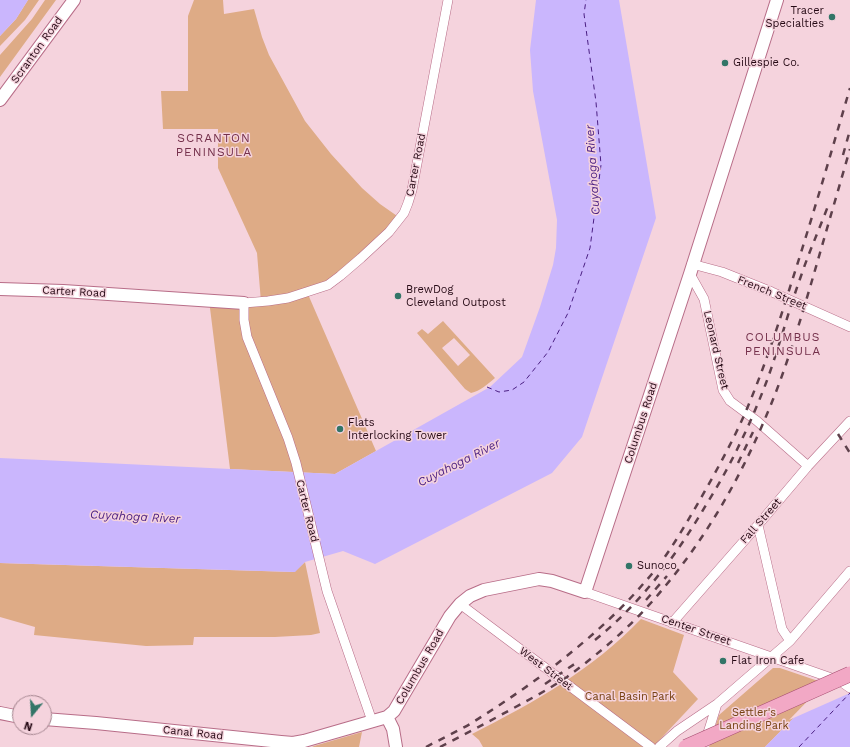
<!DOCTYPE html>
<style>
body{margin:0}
#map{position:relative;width:850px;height:747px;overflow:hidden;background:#f5d3dd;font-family:"Work Sans",sans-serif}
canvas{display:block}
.north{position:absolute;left:12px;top:695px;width:40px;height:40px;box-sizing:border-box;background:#f5d3dd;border:1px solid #a2838d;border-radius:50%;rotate:198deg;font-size:11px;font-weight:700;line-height:16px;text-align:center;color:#260a15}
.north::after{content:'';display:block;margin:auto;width:14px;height:18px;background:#327567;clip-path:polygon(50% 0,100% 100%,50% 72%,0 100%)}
</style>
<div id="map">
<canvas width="850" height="747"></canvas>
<div class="north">N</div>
</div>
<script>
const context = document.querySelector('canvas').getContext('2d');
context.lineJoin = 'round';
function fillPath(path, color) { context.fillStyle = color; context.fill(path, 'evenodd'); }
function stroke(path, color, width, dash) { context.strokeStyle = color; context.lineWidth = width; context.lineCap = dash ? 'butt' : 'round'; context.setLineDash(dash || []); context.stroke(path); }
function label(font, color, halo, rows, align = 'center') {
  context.font = font + ' "Work Sans",sans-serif'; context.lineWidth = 3; context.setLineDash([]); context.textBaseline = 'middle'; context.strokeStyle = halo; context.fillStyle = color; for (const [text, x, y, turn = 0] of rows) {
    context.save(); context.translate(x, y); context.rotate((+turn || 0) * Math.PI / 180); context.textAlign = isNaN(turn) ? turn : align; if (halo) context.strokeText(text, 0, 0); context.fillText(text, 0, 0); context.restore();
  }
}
const green = new Path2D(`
 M28,0H39L25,20L0,46V36L16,19Z
 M45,0H56L0,77V55L32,19Z
 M194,0H223L224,14L254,9L262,37L269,55L305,121L331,154L362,188L380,204L400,218L340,276L307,292L376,451L335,474L230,469L209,300L261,302L257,253L218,168V129H163L161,91H188V16Z
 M443,321L495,378C488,384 480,391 471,393L465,389L417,333L422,329L428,334ZM454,338L470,355L458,366L442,348Z
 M305,562L320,633L311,635L275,637H194L193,645L146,646L34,635L35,627L0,617V563L294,572Z
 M641,619L684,635L673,672L698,699L653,747H483L479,740L472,734C535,702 592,670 641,619Z
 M773,668H780L827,684L765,747H709L719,715Z
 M362,732L359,747H312L314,746Z`);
const water = new Path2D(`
 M0,0H28L16,19L0,36Z
 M536,0H619L656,218L582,437L552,473L375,564L343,551L305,562L295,572L0,563V458L335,474L490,387L522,357L540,307L553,265L556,248L557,220L533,91L530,50Z
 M850,662V747H765L827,684Z`);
const pier = new Path2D(`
 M850,660V693L789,720L825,683Z`);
const ferry = new Path2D(`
 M487,387L499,392L512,390L524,382L548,352L568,313L590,248L601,165L596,102L584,14L586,0
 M799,747L850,693`);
const minor = new Path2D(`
 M692,264L722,272L772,292L850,327
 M690,274L704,299L723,390L730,401L757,421L808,466
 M758,525L782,629L790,641
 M585,592L840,681L850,688
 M460,604L651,747
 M672,623L758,525L808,466L850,421
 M372,721L327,591L296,463L288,438L247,337L244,320V303L268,301L288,298L328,285L340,276L361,258L389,232L404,213L408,203L412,190L448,0
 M706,739L717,704
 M659,747L677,731L717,704L790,641L850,571`);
const tertiary = new Path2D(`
 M0,100L74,0
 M0,289L63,291L244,303
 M0,713L20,717
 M387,717L393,729L396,747
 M44,719L96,723L281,742L293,743L304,741L387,717L394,711L450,616L460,604L470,596L484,590L539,579L552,581L585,592L690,274L777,0`);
const rail = new Path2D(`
 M843,155L850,130
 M838,434L850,453
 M738,463L753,432
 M646,600L667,576
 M595,640C641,603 676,556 706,505C730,467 750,425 766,383C779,348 788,312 801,276C809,252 819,230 828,206
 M545,684L576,663
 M426,747C441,739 456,732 470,724C494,709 518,693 541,676C578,648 614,618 644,583C667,558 684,527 701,498C719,466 737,434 751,399C766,362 779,323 791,284C812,219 831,153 850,88
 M440,747C467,733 494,719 521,704C536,696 552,687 567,677C601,652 635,623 662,590C706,538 741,477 767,414C785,372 798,328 811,284C824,239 837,194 850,149`);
const primaryBridge = new Path2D(`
 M686,747L850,674`);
const markers = [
 [832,17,4,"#327567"],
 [725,63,4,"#327567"],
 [398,296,4,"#327567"],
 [340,429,4,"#327567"],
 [629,566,4,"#327567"],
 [723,661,4,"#327567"]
];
const poiNames = [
 ["Tracer",824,11,"right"],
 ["Specialties",824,24,"right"],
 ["Gillespie Co.",733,63],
 ["BrewDog",406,290],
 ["Cleveland Outpost",406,303],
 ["Flats",348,423],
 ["Interlocking Tower",348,436],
 ["Sunoco",637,566],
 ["Flat Iron Cafe",731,661]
];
const streetNames = [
 ["Scranton Road",37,50,-54],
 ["Carter Road",416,165,-79],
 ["Carter Road",74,292,3],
 ["French Street",772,293,22],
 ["Leonard Street",716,350,77],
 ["Columbus Road",641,423,-72],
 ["Carter Road",307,511,76],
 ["Fall Street",761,521,-49],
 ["Center Street",696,630,19],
 ["Columbus Road",420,667,-60],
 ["West Street",546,669,37],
 ["Canal Road",193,733,6]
];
const parkNames = [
 ["Canal Basin Park",630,697],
 ["Settler's",754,713],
 ["Landing Park",754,726]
];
const neighbourhoodNames = [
 ["SCRANTON",214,138],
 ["PENINSULA",214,152],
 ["COLUMBUS",783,337],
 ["PENINSULA",783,351]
];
const waterNames = [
 ["Cuyahoga River",593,170,-94],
 ["Cuyahoga River",459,463,-27],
 ["Cuyahoga River",135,517,3]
];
fillPath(green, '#deab86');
fillPath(water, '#cab6fd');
fillPath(pier, '#f5d3dd');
stroke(ferry, '#4a1f83', 1, [5, 4]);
stroke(minor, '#b86d88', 10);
stroke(tertiary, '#b86d88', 14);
stroke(minor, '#fff', 9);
stroke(tertiary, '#fff', 12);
stroke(rail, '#5e404b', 2.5, [7, 7]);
stroke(primaryBridge, '#a54b6f', 16, []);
stroke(primaryBridge, '#f2a8c5', 15);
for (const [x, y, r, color] of markers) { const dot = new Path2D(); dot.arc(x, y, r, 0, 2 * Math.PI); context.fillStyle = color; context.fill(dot); stroke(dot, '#f5d3dd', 1.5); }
label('11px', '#260a15', '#f5d3dd', poiNames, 'left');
label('11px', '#260a15', '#f5d3dd', streetNames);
label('11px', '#774213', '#f5d3dd', parkNames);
context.letterSpacing = '1px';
label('12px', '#74304b', '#f5d3dd', neighbourhoodNames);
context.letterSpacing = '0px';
label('italic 12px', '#4a1f83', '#f5d3dd', waterNames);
</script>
